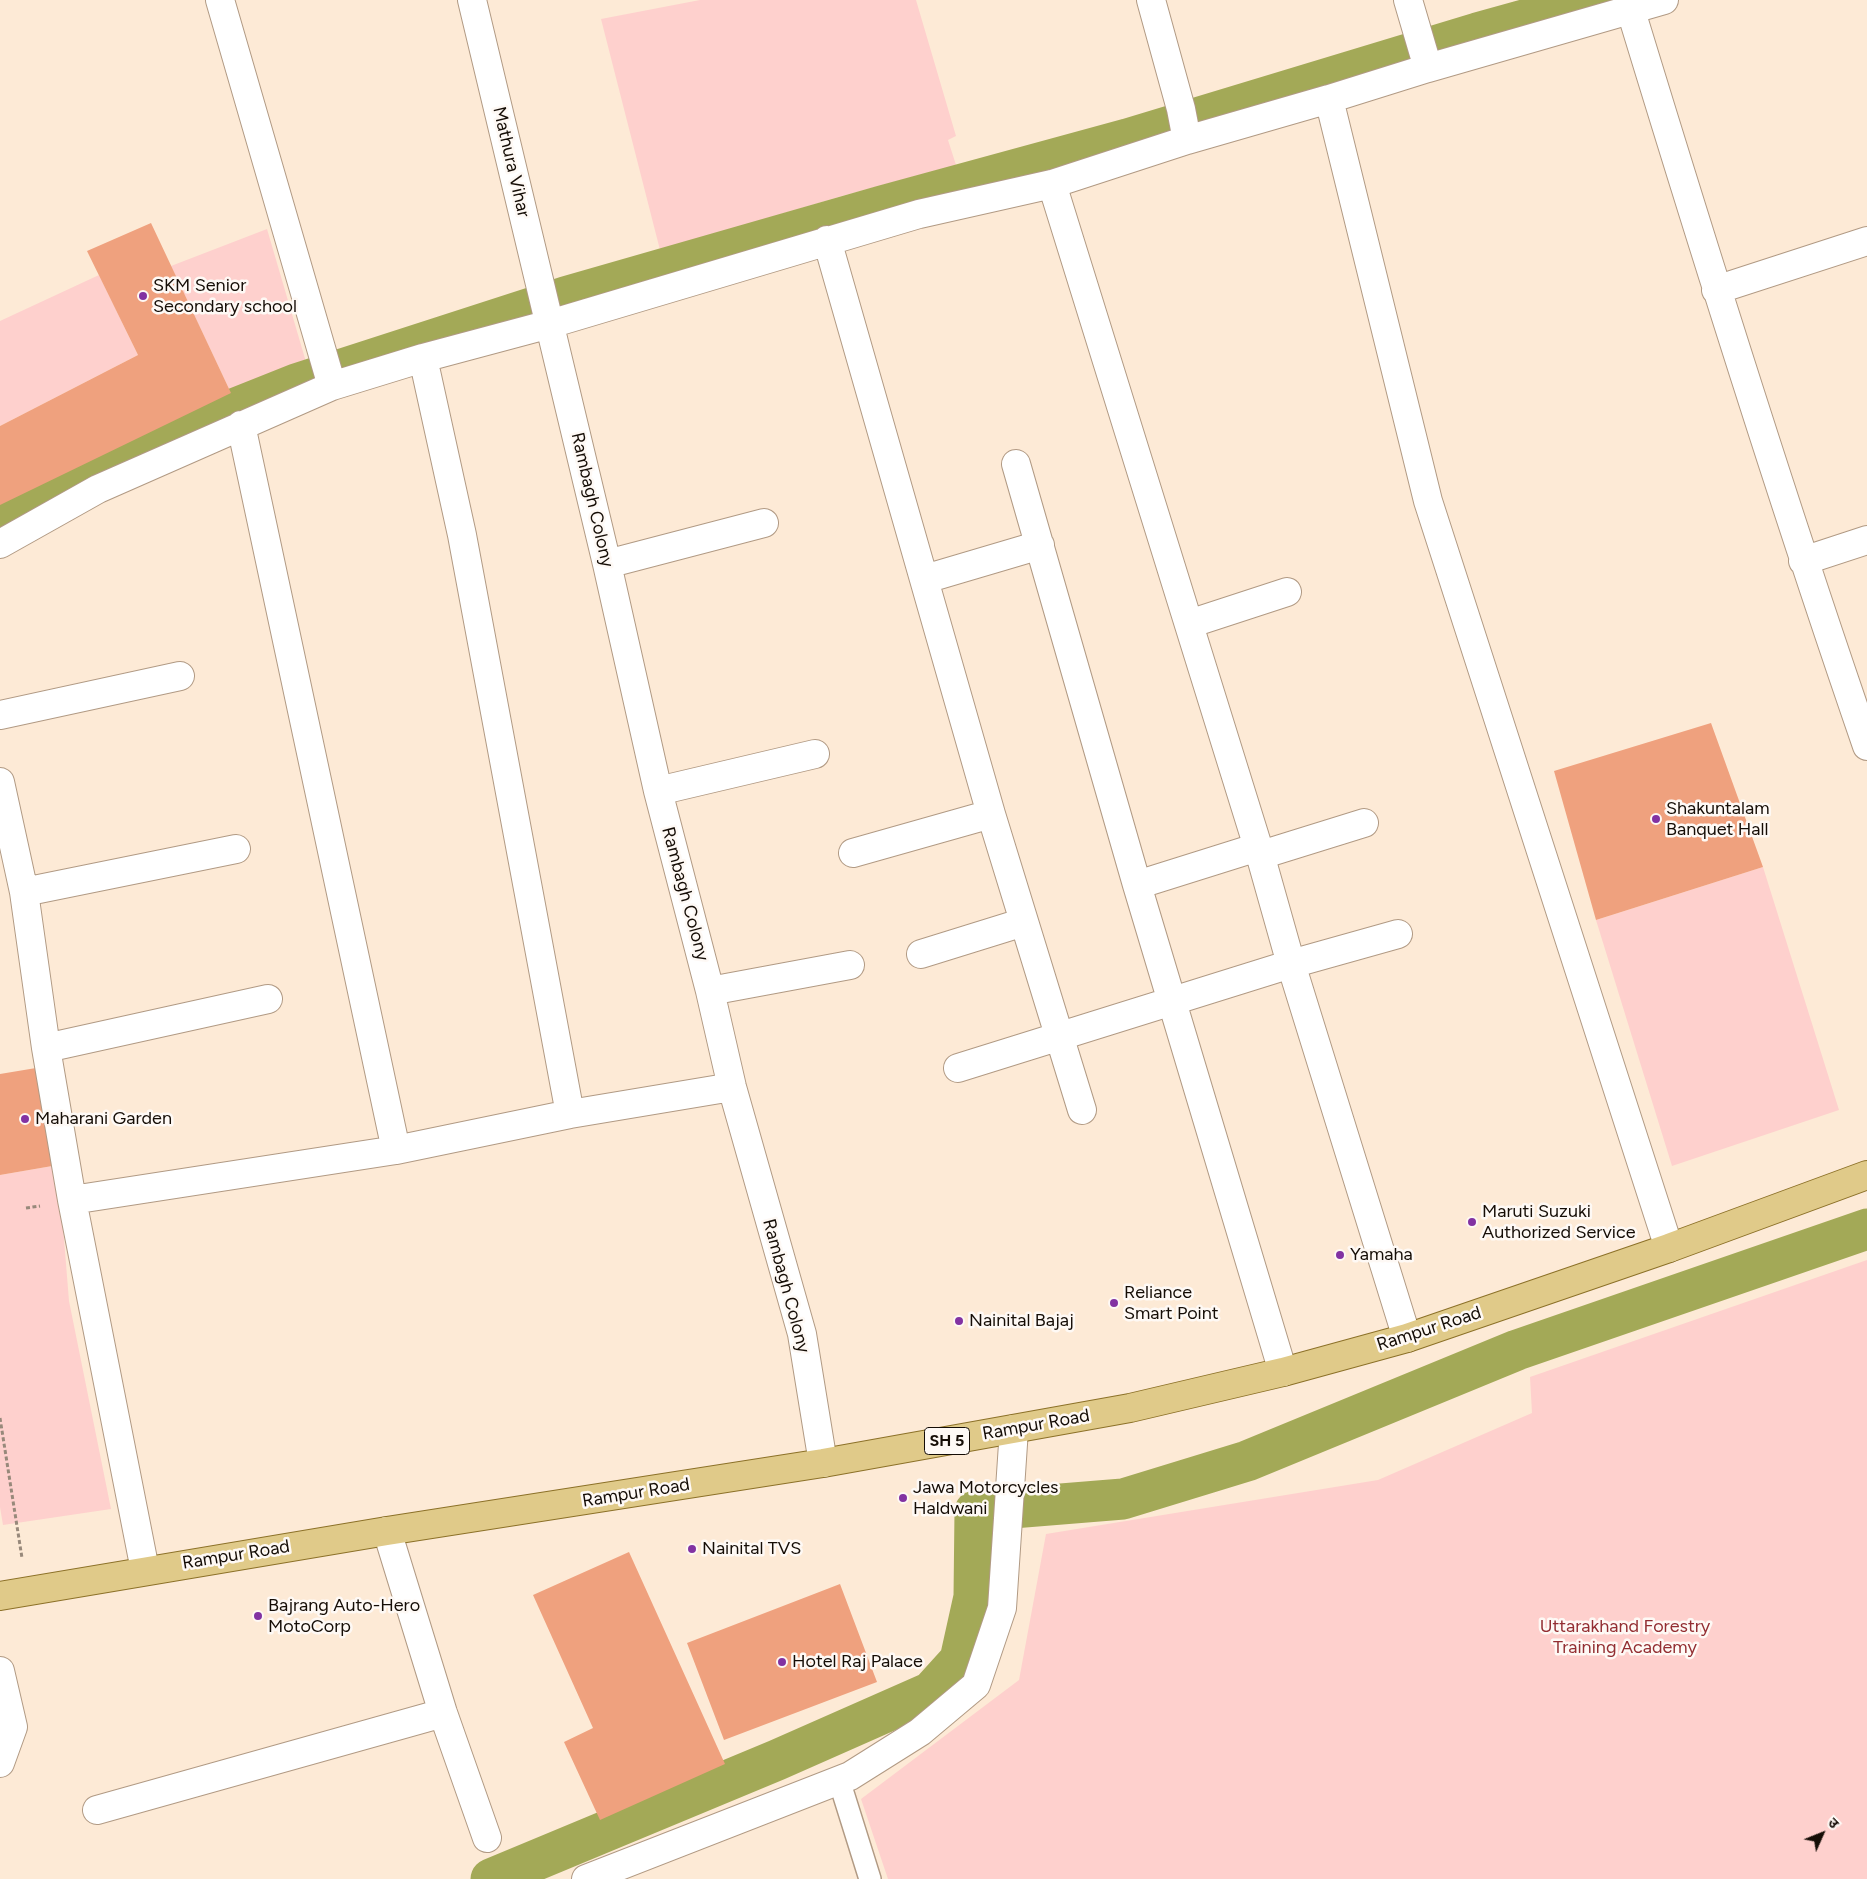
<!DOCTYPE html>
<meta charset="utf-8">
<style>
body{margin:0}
#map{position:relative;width:1867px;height:1879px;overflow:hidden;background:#fdead6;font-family:Figtree,"Noto Sans Devanagari",sans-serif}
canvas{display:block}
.north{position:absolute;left:1797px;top:1809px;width:50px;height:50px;-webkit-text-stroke:4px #fef9f5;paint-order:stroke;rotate:46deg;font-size:14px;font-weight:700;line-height:20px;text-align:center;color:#150d06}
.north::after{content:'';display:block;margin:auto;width:18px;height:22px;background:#150d06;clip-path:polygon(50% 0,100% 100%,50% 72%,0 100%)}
</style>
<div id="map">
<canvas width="1867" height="1879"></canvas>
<div class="north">उ</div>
</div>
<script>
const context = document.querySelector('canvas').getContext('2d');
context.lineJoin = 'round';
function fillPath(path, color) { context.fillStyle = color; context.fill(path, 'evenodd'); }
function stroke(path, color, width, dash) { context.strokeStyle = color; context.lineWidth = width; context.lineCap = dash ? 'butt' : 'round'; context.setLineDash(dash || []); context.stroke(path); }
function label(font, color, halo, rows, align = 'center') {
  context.font = font + ' Figtree,sans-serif'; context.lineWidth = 5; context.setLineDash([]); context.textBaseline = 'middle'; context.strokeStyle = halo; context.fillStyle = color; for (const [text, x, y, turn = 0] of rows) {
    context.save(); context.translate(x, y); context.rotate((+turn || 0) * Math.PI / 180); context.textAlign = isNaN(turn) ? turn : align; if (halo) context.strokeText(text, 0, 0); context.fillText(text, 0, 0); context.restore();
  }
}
const green = new Path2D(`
 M700,0H916L956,136L948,140L956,165L842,196L660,250L601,19Z
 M267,229L306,362L231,393L171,266Z
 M99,275L138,355L0,426V321Z
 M1763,867L1839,1110L1672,1166L1596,920Z
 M58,1165L69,1301L111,1509L3,1525L0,1507V1175Z
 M1867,1260V1879H888L861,1799L1019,1680L1046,1534L1378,1480L1532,1413L1530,1377Z`);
const canal = new Path2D(`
 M0,520L193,425L296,384L565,297L882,206L1127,139L1477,33L1596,0
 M491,1879L777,1760L931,1692L960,1660L974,1597L975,1511L1123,1499L1247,1461L1517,1350L1867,1229`);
const building = new Path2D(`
 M151,223L231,393L0,505V426L138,355L87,251Z
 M1711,723L1763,867L1596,920L1554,771Z
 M42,1067L58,1165L0,1175V1074Z
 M629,1552L725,1764L600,1820L564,1742L593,1728L533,1595Z
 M840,1584L877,1682L724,1740L687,1643Z`);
const path = new Path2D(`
 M26,1208L40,1206
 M0,1418L22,1558`);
const service = new Path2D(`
 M839,1780L870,1879`);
const minor = new Path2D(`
 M220,0L332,386
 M472,0L607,564L658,791L710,991L732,1087L802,1334L823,1463
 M1151,0L1181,109L1187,140
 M1408,0L1428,68
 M1631,11C1706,257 1783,503 1867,746
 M1329,99L1428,501L1669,1248
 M1052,184L1258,847L1291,964L1407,1338
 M827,240L991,814L1082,1110
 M1716,290L1867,241
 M423,358L462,535L570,1114
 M241,425L396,1150
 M1016,464L1137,885L1283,1372
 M0,544L98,489L332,386L423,358L550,324L919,214L1052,184L1187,140L1329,99L1428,68L1664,0
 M1803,561L1867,540
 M607,564L764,523
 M925,579L1040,545
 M1189,624L1287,592
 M0,715L180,676
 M0,782L24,892L46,1048L72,1200L145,1570
 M658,791L815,754
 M853,853L991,814
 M1261,855L1364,823
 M1137,885L1258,847
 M24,892L236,849
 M921,954L1024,922
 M710,991L850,965
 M46,1048L268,999
 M958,1068L1291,964L1398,934
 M72,1200L396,1150L570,1114L732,1087
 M387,1531L443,1713L487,1838
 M0,1671L13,1727L0,1763
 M97,1810L443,1713
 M586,1879L850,1776L920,1732L976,1685L1002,1608L1014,1429`);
const primary = new Path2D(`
 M0,1596L387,1531L823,1463L1130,1408L1283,1372L1407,1338L1669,1248L1867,1175`);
const markers = [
 [143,296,5,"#8232a2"],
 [1656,819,5,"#8232a2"],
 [25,1119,5,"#8232a2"],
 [1472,1222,5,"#8232a2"],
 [1340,1255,5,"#8232a2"],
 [1114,1303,5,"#8232a2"],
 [959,1321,5,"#8232a2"],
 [903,1498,5,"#8232a2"],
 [692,1549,5,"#8232a2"],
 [258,1616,5,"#8232a2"],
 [782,1662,5,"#8232a2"]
];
const shields = [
 [947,1441,45]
];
const shieldNames = [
 ["SH 5",947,1441]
];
const streetNames = [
 ["Mathura Vihar",511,162,77],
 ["Rambagh Colony",592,500,77],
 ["Rambagh Colony",685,894,75],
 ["Rambagh Colony",786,1286,75],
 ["Rampur Road",1429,1329,-18],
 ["Rampur Road",1036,1425,-10],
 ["Rampur Road",636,1493,-9],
 ["Rampur Road",236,1555,-9]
];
const poiNames = [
 ["SKM Senior",153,286],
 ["Secondary school",153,307],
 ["Shakuntalam",1666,809],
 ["Banquet Hall",1666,830],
 ["Maharani Garden",35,1119],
 ["Maruti Suzuki",1482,1212],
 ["Authorized Service",1482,1233],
 ["Yamaha",1350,1255],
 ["Reliance",1124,1293],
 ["Smart Point",1124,1314],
 ["Nainital Bajaj",969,1321],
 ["Jawa Motorcycles",913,1488],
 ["Haldwani",913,1509],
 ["Nainital TVS",702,1549],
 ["Bajrang Auto-Hero",268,1606],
 ["MotoCorp",268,1627],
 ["Hotel Raj Palace",792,1662]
];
const parkNames = [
 ["Uttarakhand Forestry",1625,1627],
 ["Training Academy",1625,1648]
];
fillPath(green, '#fed0cd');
stroke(canal, '#a3a957', 41);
fillPath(building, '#efa17e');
stroke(service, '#b19a84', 24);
stroke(minor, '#b19a84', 30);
stroke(primary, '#8c7128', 30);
stroke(path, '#98897b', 3, [4, 2.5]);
stroke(service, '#fff', 21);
stroke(minor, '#fff', 28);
stroke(primary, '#e0ca89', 28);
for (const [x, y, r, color] of markers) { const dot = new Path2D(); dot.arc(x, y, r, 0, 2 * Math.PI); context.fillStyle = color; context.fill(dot); stroke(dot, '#fef9f5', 2); }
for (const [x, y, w] of shields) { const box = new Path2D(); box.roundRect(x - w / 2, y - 13.5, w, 27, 4); context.fillStyle = '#fef9f5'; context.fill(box); stroke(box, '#150d06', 1); }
label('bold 16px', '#150d06', null, shieldNames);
label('18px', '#150d06', '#fef9f5', streetNames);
label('18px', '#150d06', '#fef9f5', poiNames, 'left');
label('18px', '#932e32', '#fef9f5', parkNames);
</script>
